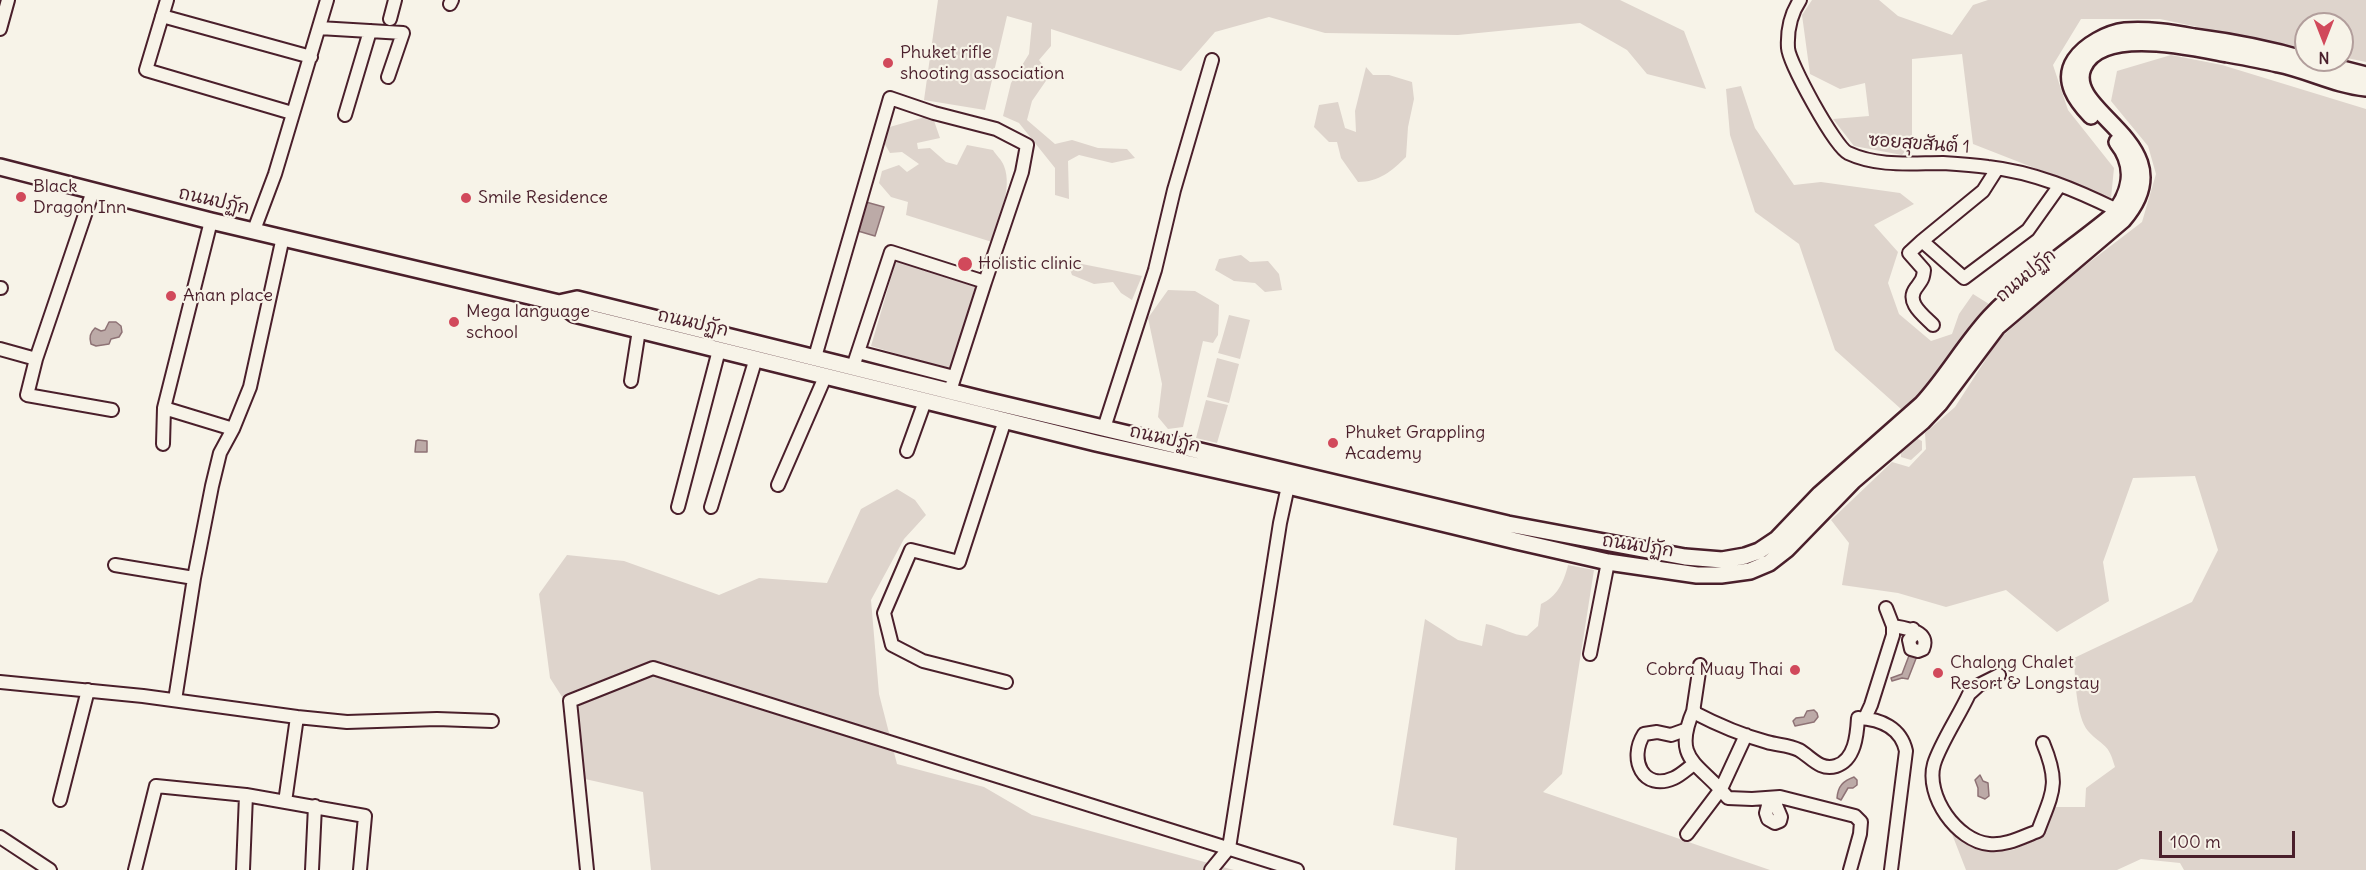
<!DOCTYPE html>
<meta charset="utf-8">
<style>
body{margin:0}
#map{position:relative;width:2366px;height:870px;overflow:hidden;background:#f7f3e8;font-family:Delius,sans-serif}
canvas{display:block}
.north{position:absolute;left:2294px;top:12px;width:60px;height:60px;box-sizing:border-box;background:#f7f3e8;border:2px solid #b29e9c;border-radius:50%;rotate:180deg;font-size:16px;font-weight:700;line-height:24px;text-align:center;color:#4a1f2b}
.north::after{content:'';display:block;margin:auto;width:21px;height:27px;background:#d1495b;clip-path:polygon(50% 0,100% 100%,50% 72%,0 100%)}
.scale{position:absolute;left:2159px;top:831px;width:136px;height:27px;box-sizing:border-box;border:3px solid #4a1f2b;border-top:0;padding-left:8px;font-size:18px;line-height:21px;white-space:nowrap;color:#4a1f2b;-webkit-text-stroke:4px #f7f3e8;paint-order:stroke}
</style>
<div id="map">
<canvas width="2366" height="870"></canvas>
<div class="north">N</div>
<div class="scale">100 m</div>
</div>
<script>
const context = document.querySelector('canvas').getContext('2d');
context.lineJoin = 'round';
function fillPath(path, color) { context.fillStyle = color; context.fill(path, 'evenodd'); }
function stroke(path, color, width, dash) { context.strokeStyle = color; context.lineWidth = width; context.lineCap = dash ? 'butt' : 'round'; context.setLineDash(dash || []); context.stroke(path); }
function label(font, color, halo, rows, align = 'center') {
  context.font = font + ' Delius,"Playpen Sans Thai",sans-serif'; context.lineWidth = 4.5; context.setLineDash([]); context.textBaseline = 'middle'; context.strokeStyle = halo; context.fillStyle = color; for (const [text, x, y, turn = 0] of rows) {
    context.save(); context.translate(x, y); context.rotate((+turn || 0) * Math.PI / 180); context.textAlign = isNaN(turn) ? turn : align; if (halo) context.strokeText(text, 0, 0); context.fillText(text, 0, 0); context.restore();
  }
}
const green = new Path2D(`
 M938,0H1620L1684,31L1706,89L1647,74L1627,50L1580,23L1458,35L1325,33L1269,17L1215,32L1181,71L1051,29V46L1039,60L1050,75L1032,101L1027,120L1055,144L1072,140L1098,148L1127,149L1135,158L1112,163L1079,155L1068,161L1069,199L1055,195V168L1019,123L1003,116L1011,83L1029,54L1032,23L1007,16L985,110L924,100Z
 M1812,0H1879L1898,16L1952,35L1973,5L1988,0H2366V62L2342,57V24H2306V50L2160,19H2081L2053,65L2068,110L2114,168L2111,198L1973,144L1962,54L1912,59V143L1902,155L1854,146L1833,119L1869,116L1865,83L1840,89L1810,74L1802,15Z
 M2171,55L2222,65L2366,109V870H2184L2180,863L2141,859L2117,870H1966L1952,834L1988,852L2013,850L2042,837L2054,807H2085L2086,788L2115,767C2108,742 2104,748 2088,731C2076,717 2075,677 2074,658L2192,602L2218,550L2195,476L2133,478L2103,562L2109,601L2057,632L2006,590L1946,607L1898,593L1842,585L1849,543L1831,520L1892,462L1909,467L1926,449L1925,433L1955,407L1999,339L2070,277L2142,222L2156,174L2148,146L2111,101L2117,71Z
 M1366,67L1373,75H1389L1412,82L1414,99L1408,127L1406,157C1392,171 1379,182 1358,182L1341,158L1337,142H1329L1314,127L1319,105L1338,102L1345,128L1356,132L1355,111Z
 M1741,86L1755,128L1794,185L1821,182L1900,193L1914,204L1874,225L1898,252L1888,283L1899,314L1931,341L1952,334L1959,314L1973,294L1989,304L1970,325L1929,388L1901,409L1835,350L1799,244L1755,212L1730,135L1726,89Z
 M932,115L940,138L917,143L918,149L930,148L946,162L957,165L967,145L993,150C996,155 1002,160 1004,166C1013,188 998,219 992,242L906,215L908,202L891,197L879,183L882,171L899,165L907,172L919,164L902,152L890,153L883,141L886,128Z
 M1241,255L1250,262L1268,261L1279,274L1282,290L1265,292L1255,283L1234,281L1215,270L1219,259Z
 M896,261L976,285L951,370L871,346Z
 M1067,261L1142,276L1132,300L1121,293L1113,282L1094,284L1072,275Z
 M1168,290L1195,291L1219,305L1218,335L1213,343L1203,341L1183,427L1168,429L1158,417L1162,384L1148,318Z
 M1229,315L1250,320L1240,359L1218,353Z
 M1217,358L1239,364L1229,403L1207,397Z
 M1206,400L1228,405L1217,443L1196,438Z
 M1914,437L1922,441V450L1911,460L1901,457V448Z
 M897,489L915,500L926,515L904,539L871,600L879,694L897,764L984,787L1032,815L1234,870H651L643,792L585,779L580,725L550,678L539,594L567,555L624,561L719,595L759,578L827,583L861,509Z
 M1568,565L1594,570L1562,774L1543,792L1770,870H1455L1457,838L1393,825L1425,619L1458,640L1482,646L1486,624C1502,627 1511,635 1527,636L1538,626L1541,604C1557,597 1564,582 1568,565Z`);
const water = new Path2D(`
 M866,202L884,207L875,236L858,231Z
 M109,322H116L121,326L122,332L119,337L111,339L109,344L96,346L91,344C89,337 90,333 95,328L101,331L105,330Z
 M418,440L427,441V452H415L416,441Z
 M1910,653L1917,656L1908,679L1902,678L1892,681L1891,678L1902,674Z
 M1814,710L1817,713L1818,717L1814,722L1795,726L1793,721L1796,718L1804,717L1807,711Z
 M1980,775L1983,781L1988,783L1989,796L1985,799L1978,796V788L1975,780Z
 M1854,777L1857,780V785L1853,788H1848L1841,800L1837,798C1838,786 1843,781 1854,777Z`);
const minor = new Path2D(`
 M167,0L146,70L292,113
 M1800,0C1790,15 1787,30 1788,48C1789,63 1835,147 1848,153C1878,167 1911,163 1943,163C1958,164 1973,165 1988,167C2034,172 2076,190 2117,210
 M450,4L452,0
 M162,16L311,57
 M390,19L395,0
 M319,28L403,33L388,77
 M0,29L8,0
 M345,115L370,31
 M1997,169L1983,191L1922,241L1964,278L2028,230L2060,185
 M93,191L36,359L27,395L112,410
 M254,230L275,174L327,0
 M1922,241L1909,253L1924,270C1923,279 1922,280 1916,288C1905,302 1923,315 1933,325
 M0,288H1
 M0,349L36,359
 M858,352L954,377
 M815,357L890,98L934,113L996,129L1027,145L1022,172L985,282L891,252L853,367
 M631,381L639,330
 M950,391L985,282
 M164,408L233,429
 M1005,420L959,562L911,550L884,613L892,645L923,661L1006,682
 M1104,428L1155,270L1174,190L1212,60
 M163,444L164,408L211,221
 M907,451L925,401
 M778,485L825,377
 M678,507L719,350
 M711,507L756,358
 M115,565L194,578
 M1893,626C1905,628 1931,631 1923,649L1918,651L1911,649L1909,640L1912,637L1913,629
 M1590,654L1608,562
 M1700,665L1693,712C1716,724 1741,735 1767,742C1777,745 1789,745 1799,750C1811,757 1820,771 1836,766C1855,760 1857,735 1858,718C1881,719 1901,728 1906,751L1891,870
 M1999,675L1979,685L1969,694C1960,714 1940,744 1934,764C1925,796 1957,841 1989,844C2006,846 2022,837 2038,831C2053,791 2060,784 2043,743
 M0,682L143,696L297,717L347,722L437,719L492,721
 M175,700L194,578L212,486L220,453L233,429L250,387L283,237
 M1694,709C1671,761 1699,762 1728,798L1752,799L1780,797L1855,816L1861,822L1860,834L1850,870
 M1865,718L1871,705L1893,635V626L1886,608
 M1685,730L1671,735L1657,732L1644,734C1628,759 1643,792 1674,778C1681,775 1688,768 1694,764
 M1770,798L1766,813L1768,819L1775,823L1780,821L1781,817L1773,798
 M60,800L88,690
 M285,802L297,717
 M1687,834L1721,789L1746,735
 M0,837L50,870
 M135,870L156,786L246,795L365,816L360,870
 M243,870L246,795
 M312,870L315,806
 M587,870L570,701L653,668L1297,870
 M1211,870L1229,848L1280,523L1288,486`);
const major = new Path2D(`
 M2307,60L2366,75
 M2091,116C2077,101 2061,81 2075,60C2085,45 2108,33 2125,31C2148,29 2172,33 2194,37C2232,42 2269,49 2306,60
 M0,167L211,221L559,303L574,314L1096,443L1288,486L1516,541L1608,562L1697,575H1721L1750,571L1769,563L1787,549L1853,481L1922,422L1940,403L1997,327L2123,220C2188,144 2064,114 2083,68C2100,25 2195,48 2228,54C2245,57 2262,60 2278,64C2308,70 2335,85 2366,88
 M559,303L577,299L985,400L1508,524L1685,557L1722,560L1745,556L1759,551L1777,539L1820,494L1922,404C1947,377 1965,344 1990,317C2023,282 2073,248 2111,217C2131,194 2137,167 2117,142`);
const markers = [
 [888,63,6,"#d1495b"],
 [21,197,6,"#d1495b"],
 [466,198,6,"#d1495b"],
 [965,264,8,"#d1495b"],
 [171,296,6,"#d1495b"],
 [454,322,6,"#d1495b"],
 [1333,443,6,"#d1495b"],
 [1795,670,6,"#d1495b"],
 [1938,673,6,"#d1495b"]
];
const poiNames = [
 ["Phuket rifle",900,53],
 ["shooting association",900,74],
 ["Black",33,187],
 ["Dragon Inn",33,208],
 ["Smile Residence",478,198],
 ["Holistic clinic",978,264],
 ["Anan place",183,296],
 ["Mega language",466,312],
 ["school",466,333],
 ["Phuket Grappling",1345,433],
 ["Academy",1345,454],
 ["Chalong Chalet",1950,663],
 ["Resort & Longstay",1950,684],
 ["Cobra Muay Thai",1783,670,"right"]
];
const streetNames = [
 ["ซอยสุขสันต์ 1",1919,144,4],
 ["ถนนปฏัก",214,201,13],
 ["ถนนปฏัก",2026,276,-40],
 ["ถนนปฏัก",693,323,13],
 ["ถนนปฏัก",1165,439,13],
 ["ถนนปฏัก",1638,546,9]
];
fillPath(green, '#ded4cc');
fillPath(water, '#bcaaa7');
stroke(water, '#8e7275', 1.5);
stroke(minor, '#4a1f2b', 16);
stroke(major, '#4a1f2b', 20);
stroke(minor, '#f7f3e8', 12);
stroke(major, '#f7f3e8', 15);
for (const [x, y, r, color] of markers) { const dot = new Path2D(); dot.arc(x, y, r, 0, 2 * Math.PI); context.fillStyle = color; context.fill(dot); stroke(dot, '#f7f3e8', 2); }
label('18px', '#4a1f2b', '#f7f3e8', poiNames, 'left');
label('18px', '#4a1f2b', '#f7f3e8', streetNames);
</script>
